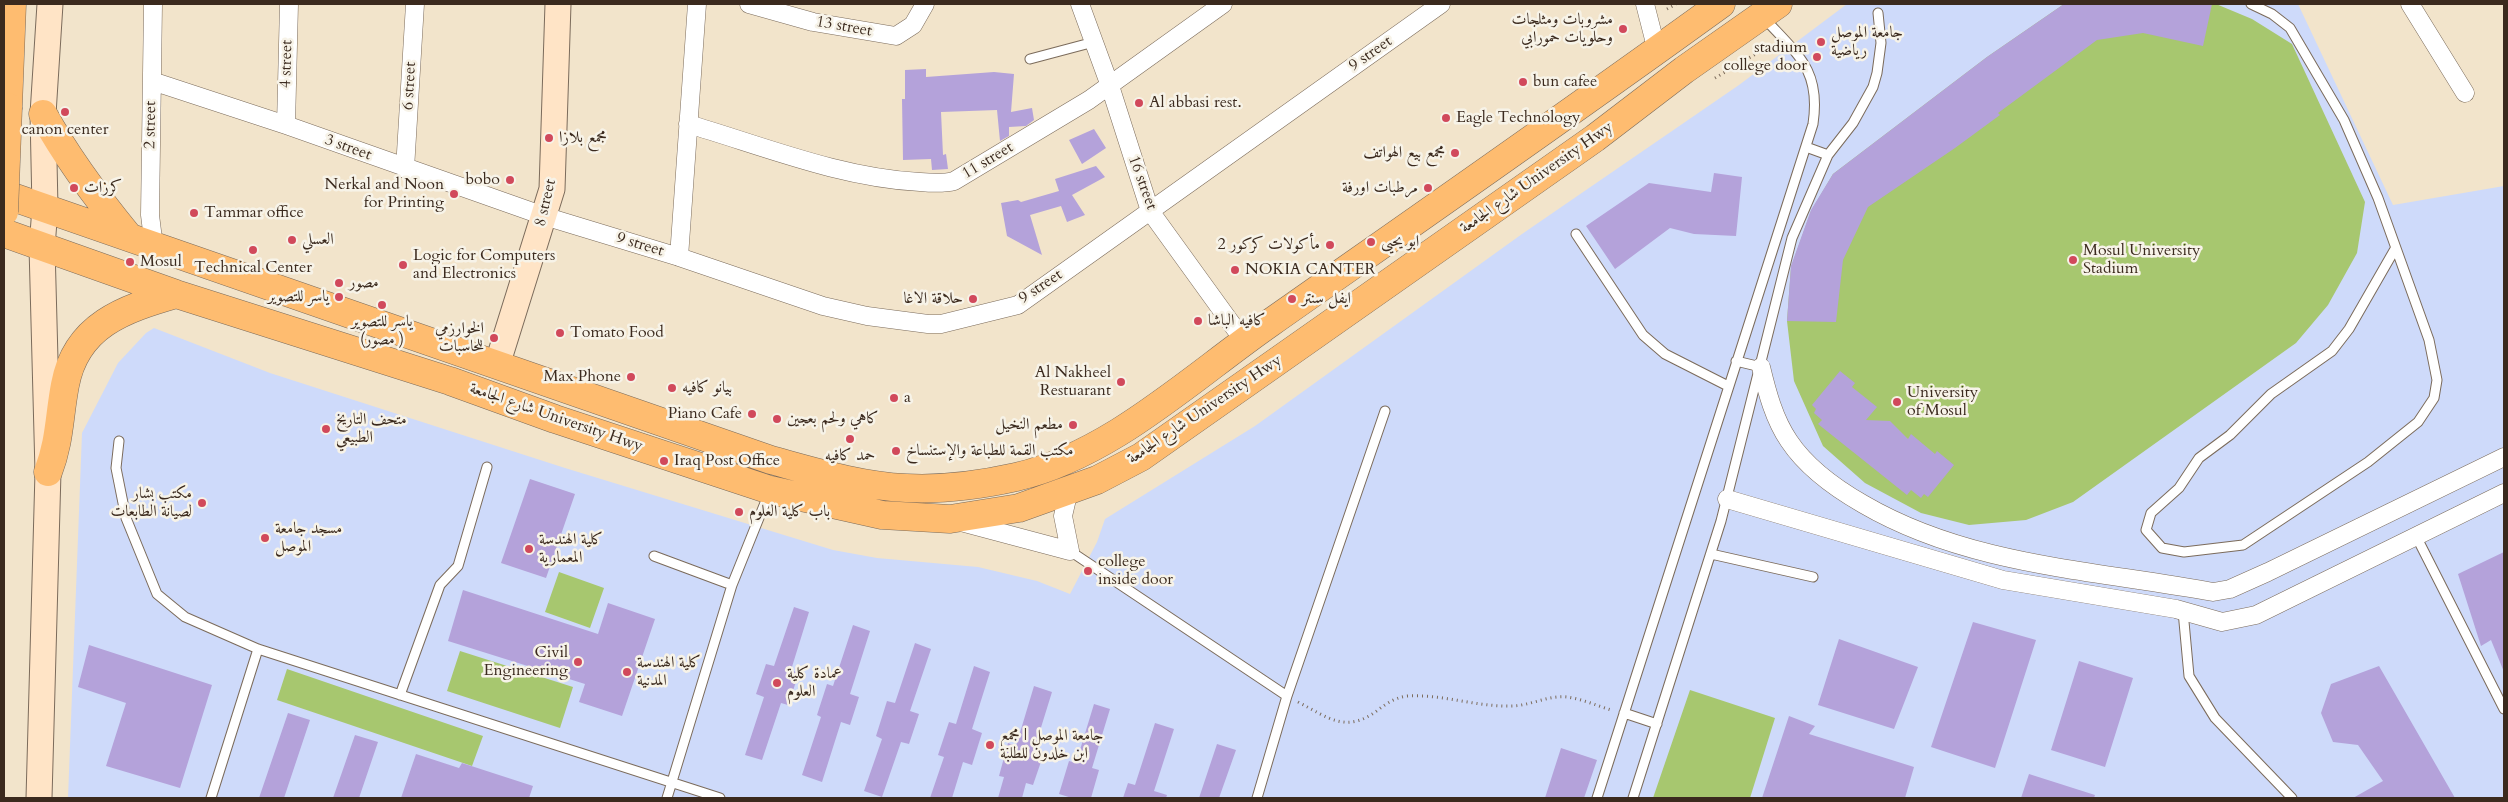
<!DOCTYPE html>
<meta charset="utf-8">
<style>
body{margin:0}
#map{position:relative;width:2508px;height:802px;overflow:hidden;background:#f2e4cb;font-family:Cardo,serif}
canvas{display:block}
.frame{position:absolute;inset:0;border:5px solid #3b2a1e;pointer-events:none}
</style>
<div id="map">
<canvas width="2508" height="802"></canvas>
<div class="frame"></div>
</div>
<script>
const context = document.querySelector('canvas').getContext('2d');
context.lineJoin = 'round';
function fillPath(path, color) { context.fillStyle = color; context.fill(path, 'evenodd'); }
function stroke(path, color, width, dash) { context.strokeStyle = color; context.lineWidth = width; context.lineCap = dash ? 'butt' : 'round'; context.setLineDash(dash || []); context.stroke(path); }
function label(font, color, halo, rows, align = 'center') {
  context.font = font + ' Cardo,Amiri,serif'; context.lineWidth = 5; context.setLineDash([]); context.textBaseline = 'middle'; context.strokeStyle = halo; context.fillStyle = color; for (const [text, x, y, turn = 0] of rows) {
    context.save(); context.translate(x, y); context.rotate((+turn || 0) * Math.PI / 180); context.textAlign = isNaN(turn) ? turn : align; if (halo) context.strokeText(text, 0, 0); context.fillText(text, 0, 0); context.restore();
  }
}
const built = new Path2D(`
 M1847,4H2298L2393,205L2504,186V798H68L82,433L118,363L146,333L154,328L270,373L565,468L833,550L877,558L978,567L1037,581L1070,594L1097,542L1105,519L1255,426L1522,234L1739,85Z`);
const green = new Path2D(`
 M2064,4H2216L2252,19L2292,44L2365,202L2357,253L2328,305L2296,343L2073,502L2026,520L1969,525L1921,513L1865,483L1823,446L1794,381L1787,321L1791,267L1811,211L1833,174L1987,57Z
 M559,572L604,588L590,628L545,612Z
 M460,651L573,687L560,728L447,691Z
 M287,669L483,736L472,766L277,700Z
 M1690,690L1775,718L1750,798H1653Z`);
const building = new Path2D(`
 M2064,4H2212L2203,46L2143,33L2097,40L1998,113L2000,115L1955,148L1868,207L1843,260L1836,322L1787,321L1791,266L1811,210L1833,174L1987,57Z
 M926,69V77L994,72L1014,74L1011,112L1032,108L1034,120L1026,126L1009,127V136L1000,141L997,110L941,112L943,155L946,154L948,169L932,170L931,159L903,160L902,99H905V70Z
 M1094,129L1106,148L1082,164L1069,140Z
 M1096,166L1105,177L1072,195L1085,215L1067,222L1061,206L1030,215L1042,255L1007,236L1001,203L1018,200L1021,202L1059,191L1055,179Z
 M1714,173L1742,177L1736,236L1694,234L1670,228L1615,269L1586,226L1649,183L1711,192Z
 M1840,371L1855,383L1852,387L1877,407L1866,420L1890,421L1908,439L1911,434L1935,454L1937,451L1954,465L1928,497L1924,494L1921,498L1911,490L1907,495L1818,424L1822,420L1814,413L1816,409L1812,405Z
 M530,479L575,494L546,578L501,563Z
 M2504,552V672L2491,640L2481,646L2458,574Z
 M463,590L598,634L608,603L655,619L622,716L579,702L585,684L448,641Z
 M794,607L809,612L791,670L799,673L788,705L781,703L762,760L745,755L764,697L756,694L766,664L774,666Z
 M1973,622L2036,640L1995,768L1931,747Z
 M853,625L870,631L850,694L859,697L850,725L841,722L822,782L802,775L821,717L817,715L827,684L833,686Z
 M1839,639L1918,667L1894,729L1818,705Z
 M915,643L931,649L910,711L919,714L909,744L901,742L882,797L864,791L882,739L876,736L887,701L895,703Z
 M89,645L212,685L180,788L106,766L126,703L78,687Z
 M2079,661L2133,678L2105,767L2051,750Z
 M974,666L990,672L972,729L982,733L972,765L963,762L952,798H930L944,757L938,755L949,722L956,724Z
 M2379,666L2455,798H2353L2383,781L2358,745L2333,742L2321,713L2331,684Z
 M1034,686L1052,692L1034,750L1044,753L1033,785L1026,783L1022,798H998L1004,777L999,776L1008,743L1016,746Z
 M1094,704L1110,709L1092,768L1099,770L1091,798H1072L1059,794L1069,761L1076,763Z
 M288,713L310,720L284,798H259Z
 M1789,716L1815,726L1809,734L1914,767L1905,798H1762Z
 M1155,723L1174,729L1154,791L1167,795L1166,798H1123L1128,783L1135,785Z
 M355,735L378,742L359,798H333Z
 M1217,744L1236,750L1219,798H1199Z
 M1561,748L1597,760L1584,798H1545Z
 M416,754L459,768L462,763L533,786L529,798H401Z
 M2029,774L2095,795L2094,798H2021Z`);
const path = new Path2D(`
 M1667,9L1676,4
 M1715,78L1759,52L1756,47
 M1298,702C1329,718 1346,734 1378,710C1387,703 1396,697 1408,696C1443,694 1476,707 1511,706C1530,706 1548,695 1567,697C1582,699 1598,706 1611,710`);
const lane = new Path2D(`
 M2251,4L2272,14L2290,28L2344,120L2378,198L2429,340L2437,380L2434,398L2418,422L2368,462L2243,545L2184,552L2162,548L2146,530L2151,513L2179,488L2199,458L2230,435L2271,394L2332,351L2349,329L2395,249
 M1030,59L1094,42
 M1806,147L1828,155
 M1576,234L1643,335L1665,354L1728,386
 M1736,361L1761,367
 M119,441L116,468L126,518L157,594L185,617L258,649L720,798
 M2416,536L2504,709
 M1070,551L1287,696
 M1711,554L1813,577
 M654,556L732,585
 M2183,611L2189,676L2215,718L2292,798
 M400,695L440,585L458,566L487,467
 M1624,713L1657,724
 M211,798L258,649
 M667,798L732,585L769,493
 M1257,798L1287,696L1385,411
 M1597,798L1813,124C1821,70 1798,55 1764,18
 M1633,798L1721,521L1792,238L1828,155L1853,123L1873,87L1877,73L1881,43L1878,13`);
const street = new Path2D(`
 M153,4L150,215L154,247
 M749,4L813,22L896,36L913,25L925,4
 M1080,4L1110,86L1150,211L1244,341
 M1645,4L1657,51
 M2410,4L2465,93
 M152,81L286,125L544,216L679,257L823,306L867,316L928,324H941L1018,305L1441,4
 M688,124C763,146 841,178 920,182C931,183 943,184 954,181L1089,100L1223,4
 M286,125L289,4
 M405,169L415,4
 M679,257L697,4
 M1761,367C1767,392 1774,419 1789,441C1807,468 1835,488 1863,504C1969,566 2095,570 2213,592L2230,589L2268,572L2504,457
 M1069,490L1063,516L1070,551
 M1727,499L2003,580L2176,609L2222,622L2256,615L2504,493
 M961,522L1070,551`);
const secondary = new Path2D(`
 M497,365L552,189L558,4
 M39,798L48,472L42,247L45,208L43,114L50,4`);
const primary = new Path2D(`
 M43,114C67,158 97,198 129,237
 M4,194L771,460C815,472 860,486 906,488C943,490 980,485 1016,477C1111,455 1191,378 1270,323C1421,217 1572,112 1721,4
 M4,233L176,294L450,381L555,419L770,490L882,515L950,519L1019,508L1097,480L1141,457L1595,138L1684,70L1778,4
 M48,472C60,441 59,416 65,385C76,325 124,309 176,294`);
const highway = new Path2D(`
 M8,107L12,4`);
const highwayBridge = new Path2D(`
 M4,212L8,107`);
const markers = [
 [1623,29,5,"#d1495b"],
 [1821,42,5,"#d1495b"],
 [1817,57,5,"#d1495b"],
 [1523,82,5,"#d1495b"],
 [1139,103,5,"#d1495b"],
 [65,112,5,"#d1495b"],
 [1446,118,5,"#d1495b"],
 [549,138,5,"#d1495b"],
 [1455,153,5,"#d1495b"],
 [510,180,5,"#d1495b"],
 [74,188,5,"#d1495b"],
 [1428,188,5,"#d1495b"],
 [454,194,5,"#d1495b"],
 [194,213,5,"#d1495b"],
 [292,240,5,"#d1495b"],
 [1371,242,5,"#d1495b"],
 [1330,245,5,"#d1495b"],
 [253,250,5,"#d1495b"],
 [2073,260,5,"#d1495b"],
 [130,262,5,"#d1495b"],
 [403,265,5,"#d1495b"],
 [1235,270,5,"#d1495b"],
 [339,283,5,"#d1495b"],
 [339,297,5,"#d1495b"],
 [973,299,5,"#d1495b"],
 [1292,299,5,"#d1495b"],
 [382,305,5,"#d1495b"],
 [1198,321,5,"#d1495b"],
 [560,333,5,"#d1495b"],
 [494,338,5,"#d1495b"],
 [631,377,5,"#d1495b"],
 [1121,382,5,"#d1495b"],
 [672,388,5,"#d1495b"],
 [894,398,5,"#d1495b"],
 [1897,402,5,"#d1495b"],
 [752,414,5,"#d1495b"],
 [777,419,5,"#d1495b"],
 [1073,425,5,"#d1495b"],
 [326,429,5,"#d1495b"],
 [850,439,5,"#d1495b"],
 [896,451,5,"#d1495b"],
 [664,461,5,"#d1495b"],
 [202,503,5,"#d1495b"],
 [739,512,5,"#d1495b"],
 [265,538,5,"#d1495b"],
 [529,549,5,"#d1495b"],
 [1088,571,5,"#d1495b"],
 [578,662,5,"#d1495b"],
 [627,672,5,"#d1495b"],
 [777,683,5,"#d1495b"],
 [990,745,5,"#d1495b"]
];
const poiNames = [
 ["مشروبات ومثلجات",1613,20,"right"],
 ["وحلويات حمورابي",1613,38,"right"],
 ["جامعة الموصل",1831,33],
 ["رياضية",1831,51],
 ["stadium",1807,48,"right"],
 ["college door",1807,66,"right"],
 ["bun cafee",1533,82],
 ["Al abbasi rest.",1149,103],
 ["Eagle Technology",1456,118],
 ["canon center",65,130,"center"],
 ["مجمع بلازا",559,138],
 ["مجمع بيع الهواتف",1445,153,"right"],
 ["bobo",500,180,"right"],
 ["Nerkal and Noon",444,185,"right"],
 ["for Printing",444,203,"right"],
 ["كرزات",84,188],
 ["مرطبات اورفة",1418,188,"right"],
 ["Tammar office",204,213],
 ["العسلي",302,240],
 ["ابو يحيى",1381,242],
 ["مأكولات كركور 2",1320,245,"right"],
 ["Mosul University",2083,251],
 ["Stadium",2083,269],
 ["Logic for Computers",413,256],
 ["and Electronics",413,274],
 ["Mosul",140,262],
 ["Technical Center",253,268,"center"],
 ["NOKIA CANTER",1245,270],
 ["مصور",349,283],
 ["ياسر للتصوير",329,297,"right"],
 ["حلاقة الاغا",963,299,"right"],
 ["ايفل سنتر",1302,299],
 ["كافيه الباشا",1208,321],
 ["ياسر للتصوير",382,322,"center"],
 ["(مصور )",382,340,"center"],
 ["الخوارزمي",484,329,"right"],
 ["للحاسبات",484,347,"right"],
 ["Tomato Food",570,333],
 ["Al Nakheel",1111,373,"right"],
 ["Restuarant",1111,391,"right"],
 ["Max Phone",621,377,"right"],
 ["بيانو كافيه",682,388],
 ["University",1907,393],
 ["of Mosul",1907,411],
 ["a",904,398],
 ["Piano Cafe",742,414,"right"],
 ["كاهي ولحم بعجين",787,419],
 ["متحف التاريخ",336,420],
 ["الطبيعي",336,438],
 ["مطعم النخيل",1063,425,"right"],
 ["مكتب القمة للطباعة والإستنساخ",906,451],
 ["حمد كافيه",850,456,"center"],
 ["Iraq Post Office",674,461],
 ["مكتب بشار",192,494,"right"],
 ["لصيانة الطابعات",192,512,"right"],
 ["باب كلية العلوم",749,512],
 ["مسجد جامعة",275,529],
 ["الموصل",275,547],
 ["كلية الهندسة",539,540],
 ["المعمارية",539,558],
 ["college",1098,562],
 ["inside door",1098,580],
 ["Civil",568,653,"right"],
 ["Engineering",568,671,"right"],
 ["كلية الهندسة",637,663],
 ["المدنية",637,681],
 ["عمادة كلية",787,674],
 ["العلوم",787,692],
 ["جامعة الموصل | مجمع",1000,736],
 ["ابن خلدون للطلبة",1000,754]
];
const streetNames = [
 ["13 street",844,27,10],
 ["9 street",1371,54,-35],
 ["4 street",287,64,-88],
 ["6 street",410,86,-87],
 ["2 street",151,125,-89],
 ["3 street",348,148,20],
 ["11 street",988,161,-31],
 ["شارع الجامعة University Hwy",1537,178,-35],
 ["16 street",1142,183,70],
 ["8 street",546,203,-77],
 ["9 street",640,245,17],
 ["9 street",1041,287,-34],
 ["شارع الجامعة University Hwy",1205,410,-34],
 ["شارع الجامعة University Hwy",556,418,19]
];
fillPath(built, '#cedafa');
fillPath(green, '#a7c76f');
fillPath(building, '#b4a2da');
stroke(lane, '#7b6b5b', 11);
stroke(street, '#7b6b5b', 19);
stroke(secondary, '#7b6b5b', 27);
stroke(primary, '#7b6b5b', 29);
stroke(highway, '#7b6b5b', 29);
stroke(path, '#7b6b5b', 3, [1, 4]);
stroke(lane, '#fff', 9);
stroke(street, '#fff', 18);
stroke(secondary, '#ffe4c6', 25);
stroke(primary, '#febc70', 28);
stroke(highway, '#febc70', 28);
stroke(highwayBridge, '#7b6b5b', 29, []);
stroke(highwayBridge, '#febc70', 28);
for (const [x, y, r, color] of markers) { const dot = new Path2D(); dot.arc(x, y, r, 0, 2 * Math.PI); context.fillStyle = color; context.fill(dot); stroke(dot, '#f7f3e8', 2); }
label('16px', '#3b2a1e', '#f7f3e8', poiNames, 'left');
label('16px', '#3b2a1e', '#f7f3e8', streetNames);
</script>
